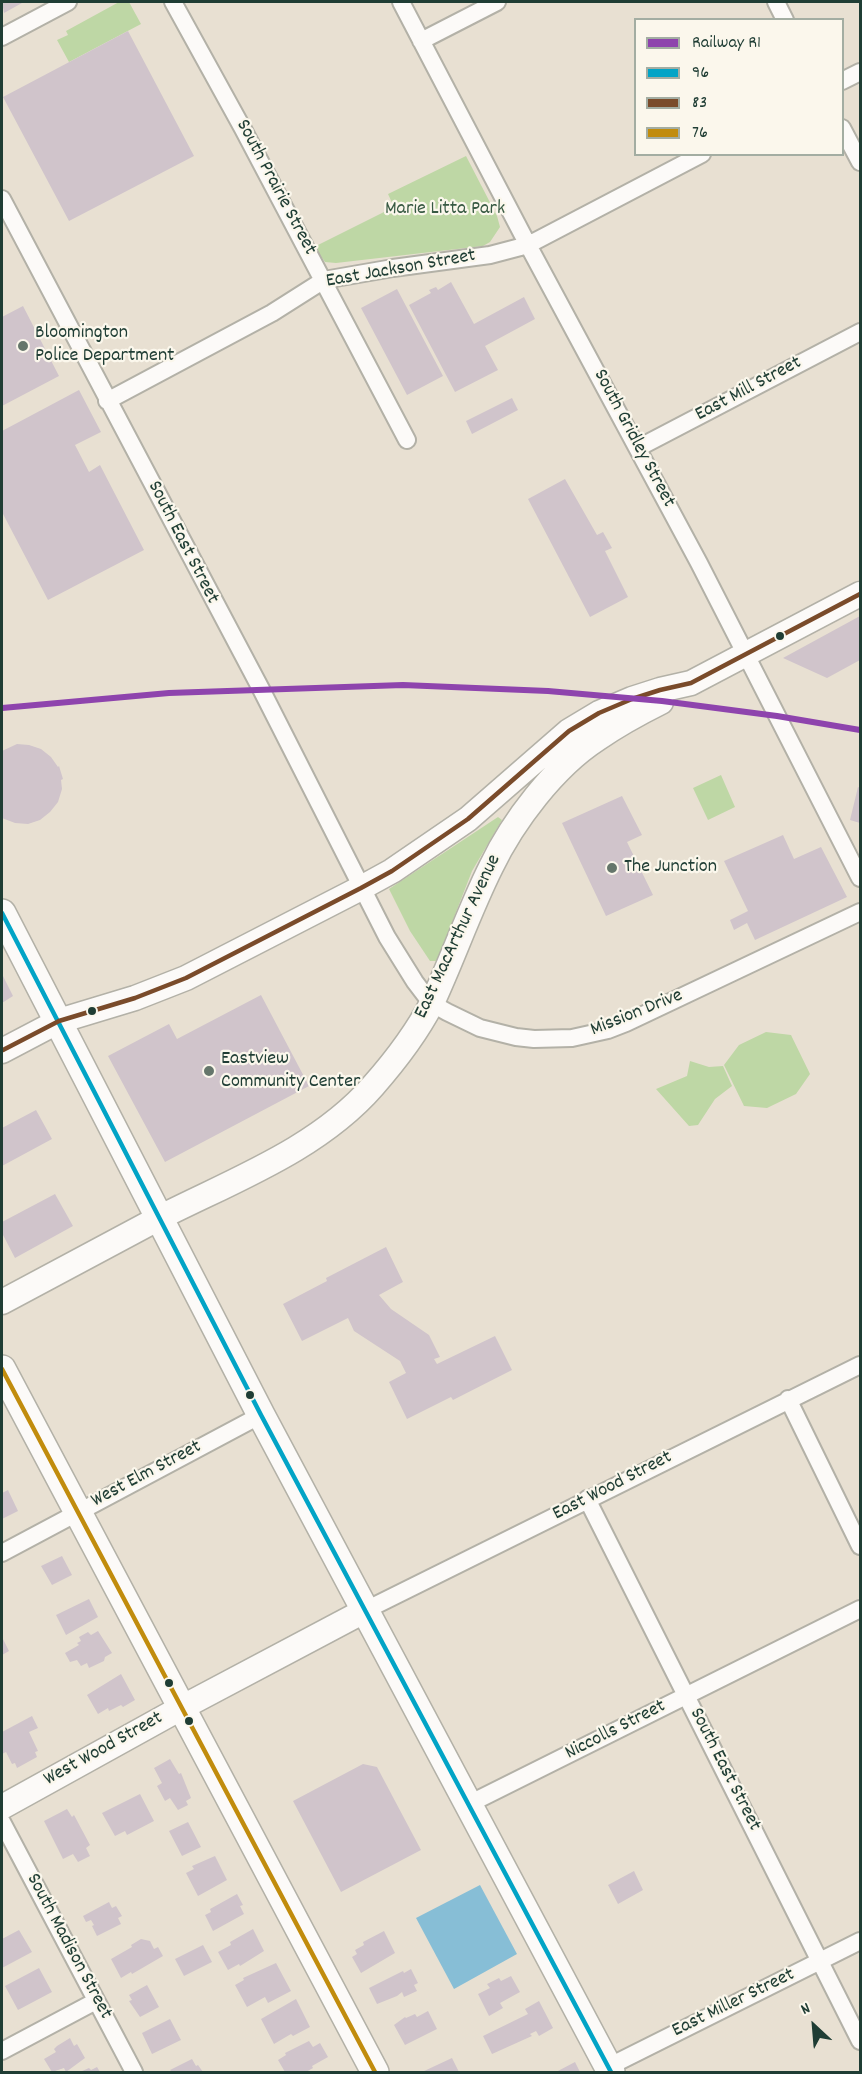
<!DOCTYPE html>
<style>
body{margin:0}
#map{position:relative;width:862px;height:2074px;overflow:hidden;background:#e8e0d2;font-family:Dekko,sans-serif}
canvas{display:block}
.frame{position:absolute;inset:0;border:3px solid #1f3d34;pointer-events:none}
.legend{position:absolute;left:634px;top:18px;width:210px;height:138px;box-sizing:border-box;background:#fbf7ec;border:2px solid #a3ada2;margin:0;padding:8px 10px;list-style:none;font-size:18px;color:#1f3d34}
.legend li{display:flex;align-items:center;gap:12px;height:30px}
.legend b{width:30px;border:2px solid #a3ada2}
.north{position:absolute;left:784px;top:1996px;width:60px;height:60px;-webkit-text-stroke:4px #fbf7ec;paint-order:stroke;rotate:334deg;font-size:16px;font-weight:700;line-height:24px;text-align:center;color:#1f3d34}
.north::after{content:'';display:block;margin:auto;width:21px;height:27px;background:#1f3d34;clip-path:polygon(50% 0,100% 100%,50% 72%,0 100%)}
</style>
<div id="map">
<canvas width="862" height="2074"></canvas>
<div class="frame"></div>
<ul class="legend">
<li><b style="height:8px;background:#8e44ad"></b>Railway R1</li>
<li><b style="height:8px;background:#02a4c6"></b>96</li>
<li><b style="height:8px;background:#7a4b2a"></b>83</li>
<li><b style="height:8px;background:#c18c0d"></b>76</li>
</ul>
<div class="north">N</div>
</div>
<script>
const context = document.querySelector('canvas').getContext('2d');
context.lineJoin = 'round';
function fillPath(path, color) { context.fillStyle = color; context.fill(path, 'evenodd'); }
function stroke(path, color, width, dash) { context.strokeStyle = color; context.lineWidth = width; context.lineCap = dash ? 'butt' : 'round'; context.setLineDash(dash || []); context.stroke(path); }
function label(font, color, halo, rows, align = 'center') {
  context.font = font + ' Dekko,sans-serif'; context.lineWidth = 4.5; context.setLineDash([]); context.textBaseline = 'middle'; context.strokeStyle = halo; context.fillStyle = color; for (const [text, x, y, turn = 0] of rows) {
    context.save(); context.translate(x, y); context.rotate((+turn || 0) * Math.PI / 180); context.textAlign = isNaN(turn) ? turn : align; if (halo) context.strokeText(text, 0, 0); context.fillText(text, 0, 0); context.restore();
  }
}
const green = new Path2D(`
 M119,2H129L141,24L69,62L57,40L68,35L66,31Z
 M466,156L497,216L500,227L490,242L483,246L336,263L325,262L314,247L394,207L388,194Z
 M721,775L735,807L708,820L693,788Z
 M498,817L502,820L472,871L439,956L436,961H430L410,931L389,889Z
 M766,1032L791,1035L810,1074L796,1094L767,1108L744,1106L724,1065L739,1045Z
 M690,1061L709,1067L723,1066L732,1086L715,1099L698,1125L689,1126L656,1089L687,1076Z`);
const water = new Path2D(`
 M480,1885L517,1954L454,1989L416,1918Z`);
const building = new Path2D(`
 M2,2H21L22,3L4,13Z
 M128,31L194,156L69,221L3,97Z
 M451,282L474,324L524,297L535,319L485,346L498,370L455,392L409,305L431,293L429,290L436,287L438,290Z
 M397,289L443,376L407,395L361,308Z
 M23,306L59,376L2,406V317Z
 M79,390L101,432L75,445L89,472L100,465L144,550L48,600L2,512V431Z
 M512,398L518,410L472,434L466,421Z
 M565,479L597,535L603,532L612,548L605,551L628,597L590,617L528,499Z
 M860,616V660L827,678L783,658Z
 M17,744L29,745L41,749L51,757L58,767L59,766L63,779L61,780L62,789L58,802L50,812L40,820L28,824L15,823L2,818V751Z
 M858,787L860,788V823L850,820Z
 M622,796L642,835L627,842L653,895L606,916L562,823Z
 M783,835L794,859L821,847L847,897L755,940L747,923L734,930L730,920L748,911L724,861Z
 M2,974L13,996L2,1003Z
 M261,995L309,1086L165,1162L108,1056L169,1024L177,1039Z
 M36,1110L52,1139L2,1166V1128Z
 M55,1194L73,1226L15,1258L2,1233V1222Z
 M386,1247L403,1282L379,1295L391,1309L429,1335L440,1357L434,1359L437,1364L495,1336L512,1370L453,1400L451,1397L407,1419L389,1382L406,1373L400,1361L354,1331L348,1318L302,1341L283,1304L327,1281L326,1278Z
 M8,1490L18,1511L2,1519V1493Z
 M62,1556L72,1575L52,1585L41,1566Z
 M89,1599L98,1617L66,1635L56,1615Z
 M98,1631L112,1653L105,1657L104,1661L89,1668L87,1663L81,1666L77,1660L70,1662L65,1653L79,1645L77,1643L81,1641L79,1637L88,1632L91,1635Z
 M2,1637L9,1651L2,1655Z
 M121,1674L135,1700L123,1707L121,1705L109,1711L108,1708L98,1714L87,1695Z
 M32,1716L38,1728L29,1732L38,1751L35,1752L37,1757L17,1768L15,1763L12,1764L6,1752L2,1754V1732Z
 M170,1759L179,1774L181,1773L191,1798L186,1801L188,1805L178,1810L170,1798L165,1801L157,1786L162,1783L154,1768Z
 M363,1764L377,1767L421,1850L341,1892L293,1801Z
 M140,1794L154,1821L127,1835L125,1831L115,1836L102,1813Z
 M67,1809L72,1817L74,1815L90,1845L86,1848L90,1856L78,1862L73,1854L63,1859L44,1821Z
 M188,1822L201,1847L182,1856L169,1831Z
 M215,1856L227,1880L198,1896L186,1873L194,1869L192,1866Z
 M634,1871L643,1890L618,1904L608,1885Z
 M237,1894L243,1905L240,1906L244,1914L213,1931L205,1915L211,1912L210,1909Z
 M109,1902L112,1908L116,1906L122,1916L118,1918L121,1924L97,1936L92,1926L94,1925L91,1920L86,1922L83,1916Z
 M253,1929L264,1951L240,1966L239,1964L228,1970L218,1952L231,1945L230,1942Z
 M19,1930L32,1952L2,1968V1939Z
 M384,1931L395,1953L361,1973L352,1957L357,1954L355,1950L364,1945L363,1942Z
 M141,1939L150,1941L154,1949L158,1947L163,1956L132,1974L131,1972L121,1978L111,1959L132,1947L131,1945Z
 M203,1945L212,1962L184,1976L175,1959Z
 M276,1963L291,1991L268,2003L265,1997L247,2007L235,1985L244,1980L243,1978Z
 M39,1968L52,1992L18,2010L5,1986Z
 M411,1969L418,1983L414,1985L417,1991L404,1997L402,1992L397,1996L377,2004L369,1988L403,1971L404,1973Z
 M511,1976L520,1992L500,2003L503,2008L489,2016L478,1994L490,1988L487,1984L499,1978L501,1981Z
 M147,1985L159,2007L140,2017L129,2001L132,2000L129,1995Z
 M296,1999L310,2027L293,2036L291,2034L274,2044L261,2019Z
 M539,2001L553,2028L539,2036L536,2031L530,2034L532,2036L492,2054L483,2036L528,2014L525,2009Z
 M428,2011L437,2029L405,2045L394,2025L405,2017L406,2018L415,2014L417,2017Z
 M170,2019L181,2040L152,2054L142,2033Z
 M70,2038L74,2046L77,2044L85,2058L66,2072L64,2068L52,2072L44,2059L56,2052L54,2049L57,2046Z
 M309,2041L313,2047L320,2043L328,2057L312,2066L313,2068L306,2072H285L278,2060L286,2055L285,2053Z
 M452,2058L459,2072H422Z
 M192,2059L196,2066L198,2065L203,2072H172L170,2070Z
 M575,2062L580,2072H556Z
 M97,2067L100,2072H80L89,2068L91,2070Z`);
const street = new Path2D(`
 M173,2L243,129L407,440
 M401,2L528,245L699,563L860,878
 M776,2L785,20
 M2,37L68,2
 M421,41L497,2
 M842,81L860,72
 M842,128L860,162
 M2,199L261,689L387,937L415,982L431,1003L447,1012L480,1028L516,1037L534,1039L572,1038L608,1030L626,1023L860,912
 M107,401L272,313L324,280L393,268L490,255L528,245L702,154
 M638,448L860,332
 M788,1399L860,1546
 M587,1499L860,2041
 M2,1553L261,1415
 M366,1610L860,1365
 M469,1804L860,1609
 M2,1822L134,2072
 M2,2051L96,2001
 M608,2067L860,1941`);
const secondary = new Path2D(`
 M2,1051L59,1021L135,998L186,978L361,888L392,871L468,819L569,731L599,713L632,699L660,690L691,683L860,594
 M2,1302C55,1274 108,1245 161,1217C234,1180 318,1149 373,1086C395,1061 417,1032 432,1003C453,958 469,911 491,867C513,821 554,767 597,739C617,725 639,713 661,702
 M2,1807L181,1708L366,1610`);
const primary = new Path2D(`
 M2,913L261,1415L611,2072
 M2,1369L375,2072`);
const bus1 = new Path2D(`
 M2,913L261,1415L611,2072`);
const bus2 = new Path2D(`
 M3,1050L59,1021L135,998L186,978L361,888L392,871L468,819L569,731L599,713L632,699L660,690L691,683L860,594`);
const bus3 = new Path2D(`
 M2,1369L375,2072`);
const rail1 = new Path2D(`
 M2,708L169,693L403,685L548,691L662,701L777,716L860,730`);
const markers = [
 [23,346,6,"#65766b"],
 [780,636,5,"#1f3d34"],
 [612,868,6,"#65766b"],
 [92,1011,5,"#1f3d34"],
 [209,1071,6,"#65766b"],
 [250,1395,5,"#1f3d34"],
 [169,1683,5,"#1f3d34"],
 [189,1721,5,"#1f3d34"]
];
const streetNames = [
 ["South Prairie Street",275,188,62],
 ["East Jackson Street",401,270,-10],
 ["East Mill Street",749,390,-28],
 ["South Gridley Street",633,439,62],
 ["South East Street",182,543,63],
 ["East MacArthur Avenue",459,937,-65],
 ["Mission Drive",637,1014,-22],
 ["West Elm Street",147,1475,-28],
 ["East Wood Street",613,1487,-27],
 ["Niccolls Street",616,1731,-27],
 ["West Wood Street",104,1750,-29],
 ["South East Street",724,1770,63],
 ["South Madison Street",68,1947,62],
 ["East Miller Street",734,2004,-26]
];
const parkNames = [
 ["Marie Litta Park",445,210]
];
const poiNames = [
 ["Bloomington",35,334],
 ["Police Department",35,357],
 ["The Junction",624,868],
 ["Eastview",221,1060],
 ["Community Center",221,1083]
];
fillPath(green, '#bed7a5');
fillPath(water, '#87bed6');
fillPath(building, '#d0c4cb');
stroke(street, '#b3b1a7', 20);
stroke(secondary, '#b3b1a7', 27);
stroke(primary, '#b3b1a7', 30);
stroke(street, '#fcfaf8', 16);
stroke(secondary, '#fcfaf8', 24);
stroke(primary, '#fcfaf8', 27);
stroke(bus1, '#02a4c6', 4.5);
stroke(bus2, '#7a4b2a', 4.5);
stroke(bus3, '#c18c0d', 4.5);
stroke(rail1, '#8e44ad', 6);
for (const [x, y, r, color] of markers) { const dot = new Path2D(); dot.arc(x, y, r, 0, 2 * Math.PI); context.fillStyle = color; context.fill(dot); stroke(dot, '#fbf7ec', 2); }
label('20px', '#1f3d34', '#fbf7ec', streetNames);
label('20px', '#385a43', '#fbf7ec', parkNames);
label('20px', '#1f3d34', '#fbf7ec', poiNames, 'left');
</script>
